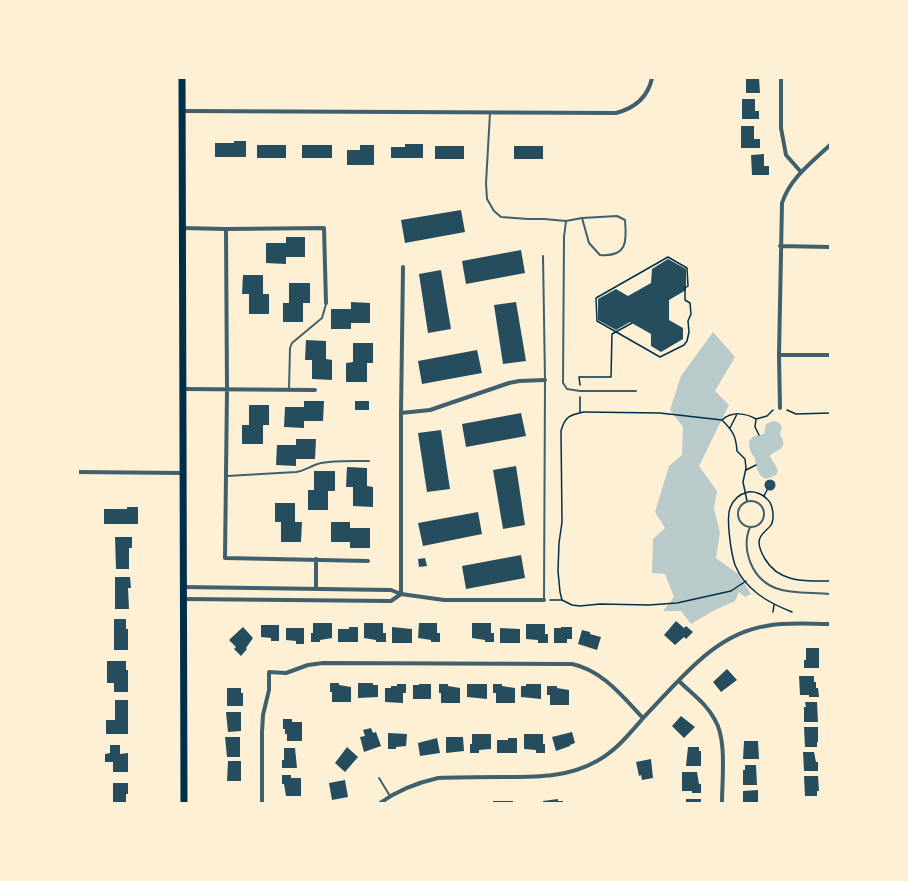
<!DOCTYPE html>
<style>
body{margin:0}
#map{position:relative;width:908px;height:881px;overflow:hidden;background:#fdf0d5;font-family:"Titillium Web",sans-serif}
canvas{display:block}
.frame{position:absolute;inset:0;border:79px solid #fdf0d5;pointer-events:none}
</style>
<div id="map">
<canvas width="908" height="881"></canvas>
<div class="frame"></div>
</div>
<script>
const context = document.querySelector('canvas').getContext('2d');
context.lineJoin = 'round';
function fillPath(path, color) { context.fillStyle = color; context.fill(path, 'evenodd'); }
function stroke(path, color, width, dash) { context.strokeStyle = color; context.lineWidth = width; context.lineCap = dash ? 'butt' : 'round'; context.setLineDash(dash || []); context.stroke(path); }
const green = new Path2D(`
 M713,332L735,357L715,391L729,405L699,466L717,491L714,508L720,533L716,558L738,574L751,594L745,597L739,592L735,601L715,610L691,624L681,611H663L674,597L665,574L652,573L653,539L665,528L655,512L669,466L682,455L683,427L670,410L681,376Z
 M773,421L778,422L782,427L780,435C790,449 776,449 770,456C776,468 786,474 765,479C757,474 756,466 755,458C750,453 745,441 754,436C756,435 761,435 764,434L766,424Z`);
const building = new Path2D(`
 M746,78H759L760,93H746Z
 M742,99H755V111H759V119H742Z
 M741,126H754V139H760V148H741Z
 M234,141H246V157H215V143H234Z
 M405,144H423V158H391V147H405Z
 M257,145H286V158H257Z
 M302,145H332V158H302Z
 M360,145H374V165H347V150H360Z
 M435,146H464V159H435Z
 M514,146H543V159H514Z
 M764,154V166H769V175H752L751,155Z
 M461,210L465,232L405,243L401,220Z
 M286,237H305V257H286V264L266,263V243H286Z
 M521,250L525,273L466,284L462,261Z
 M668,259L686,269V290L669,300V320L683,328V339L661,352L651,346V334L630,322L616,330L598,320V299L616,289L628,296L651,283L652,269Z
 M441,270L451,329L428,333L419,274Z
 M243,275H263V294H269V314H249V294H242Z
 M289,283H310V303H303V322H283V303H289Z
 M351,302L370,303V323H351V329H331V309H351Z
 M516,302L526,361L503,364L494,305Z
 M306,340L326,341V359L332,360V380L312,379V360H305Z
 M353,343H373V363H367V382H346V363L353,362Z
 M477,350L482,373L422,384L418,361Z
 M304,401H324L323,421H304V428L284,427L285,407H304Z
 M355,401H369V410H355Z
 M249,405H269V425H263V444H242V425H249Z
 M521,413L526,436L466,447L462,424Z
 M441,430L450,489L427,492L418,433Z
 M296,439H316L315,459H296V466L276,465L277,445H296Z
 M516,466L525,525L503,529L493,470Z
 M347,467L367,468V486L373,487V507L353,506V487H346Z
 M314,471H335V491H328V510H308V490H314Z
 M764.5 485a5.5 5.5 0 1 1 11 0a5.5 5.5 0 1 1-11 0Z
 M275,503H295V522H302L301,542H281V522H275Z
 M127,507H138V524H104V509H127Z
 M478,512L482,534L423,546L418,523Z
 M331,522H350V528H370V548H350V542H331Z
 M115,537H132V548H129V569H116Z
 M521,555L525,578L466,589L462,566Z
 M425,558L427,566L419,567L418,559Z
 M115,577H130L131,588H128L129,609H115Z
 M114,619H126V629H128V650H114Z
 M676,621L684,628L686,626L693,632L686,639L684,637L675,645L664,635Z
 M313,623H332V638L320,640V642H311V633H313Z
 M364,623H383V633H386V642H376V640L364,638Z
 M419,623H437V633H440V642H431V640L418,638Z
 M472,623H491V633H494V642H485V640L472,638Z
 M526,624H545V634H548V643H538V640L526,639Z
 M261,625H279V641H271V638L261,637Z
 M243,627L253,638L246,648L247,649L241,656L234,649L236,647L229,640Z
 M349,627H358V642H338V629H349Z
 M392,627L412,629V643H392Z
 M561,627H572V639H567V643H554V628H561Z
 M286,628H304V644H296V641L286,640Z
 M500,628L520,629V643H500Z
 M582,630L590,632V634L601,637L597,650L578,644Z
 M806,648H819V668H804V660H806Z
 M107,661H126V670H128V692H114V683H107Z
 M727,669L737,680L721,692L713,682Z
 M799,676H814V682H816V688H818L819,697H809V695H800Z
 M330,683H339V685L351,687V702H332V692H330Z
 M358,683H373V685H378V697L358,698Z
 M397,684H406V693H403V703L385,702V688H391V686H397Z
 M419,684H431V699H413V685H419Z
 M439,684H448V686L460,688V703H441V693H439Z
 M467,684H487V699L467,697Z
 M493,684H502V686L515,688V703H496V693H493Z
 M526,684H541V699L521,697V686H526Z
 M547,686H557V688L569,690V705H550V695H547Z
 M227,688H241V693H243V706H227Z
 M115,700H128V734H106V720H115Z
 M805,702H817L818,722H804V707H806Z
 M226,712H241V731L228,732Z
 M681,716L695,727L684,738L672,726Z
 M283,719H292V722H302V741H287V734H285V729H283Z
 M804,727H818V742H817V747H805Z
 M371,728L373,733L376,732L381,746L364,752L360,737L365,736L363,730Z
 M572,732L575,743L570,745V746L556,751L552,737Z
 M388,733L407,734L406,746L396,747V749H388Z
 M472,734H491V749L479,750V753H470V744H472Z
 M524,734H543V744H545V753H536V750L524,749Z
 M225,737H240V757H227Z
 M446,737H463L464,751L446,753Z
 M437,738L440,753L420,756L418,743Z
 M508,738H517V753H497V740H508Z
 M744,741H758L759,759H743Z
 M110,745H120V754L128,753V772H113V762H105V754L110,753Z
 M347,747L358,757L345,772L335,763Z
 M688,747H699V751H701V766H686Z
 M284,748H295L297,768H282V760H284Z
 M803,752H814L816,762H818V771H804Z
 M651,759L653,778L642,780L641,775L639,776L636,762Z
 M228,761H241V781H227Z
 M745,765H756L757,785H743V770H745Z
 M682,772H697L699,784H701V793H692V791H682Z
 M282,775H291V778H301V796H286L284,784H282Z
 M804,776H818L819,791H817V796H805Z
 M345,780L348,797L332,800L329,783Z
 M113,783H128V794H126V803H113Z
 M758,790V803H743V791Z
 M558,799V801H563V803H543V801Z
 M686,799H701V803H686Z
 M493,801H513V803H493Z`);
const path = new Path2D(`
 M668,257L687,268L688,286L685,288V300L690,303L691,314L688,321L689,332L687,341L684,345L660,357L597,321L596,298Z
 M580,385L579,377H611L612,334L632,323
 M787,410L796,414L830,413
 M580,413V397
 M756,419L755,427L759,435
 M722,420L660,413L584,412C570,415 565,416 561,431L562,522L559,543L558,571L560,592L562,600L572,605L580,606L600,604L649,605L677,603L731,591L746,581
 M730,428L737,414
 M746,470L756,465
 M764,496L767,490
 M747,501L743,482L746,468L745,459L737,451C736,436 733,431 722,420C732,411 746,413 756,419L767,416L773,410
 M550,600H562
 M773,612L774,605
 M792,612C769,603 745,590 735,565C731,553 726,519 730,508C733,500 740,494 748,492C754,491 763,494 767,499C773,504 775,518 771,525C768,530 759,534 759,542C759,548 762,554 765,559C779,583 806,581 830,581`);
const service = new Path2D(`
 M490,113L486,183L487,199L494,211L501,217L528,219H544L566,221L582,218L589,243L600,255C627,257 627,242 625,220L617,216L582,218
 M566,221L564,237L563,383L567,389L580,391H636
 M543,256L545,380L544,600
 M289,389L290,348L292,343L322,318L326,304
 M227,476L296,472C305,471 312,465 321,463C336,460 353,461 369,461
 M738 514a13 13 0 1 1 26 0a13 13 0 1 1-26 0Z
 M750,527C745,539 746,552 751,564C766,598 800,591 830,594
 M379,778L390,796`);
const minor = new Path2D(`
 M781,78V128L786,155L801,172
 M183,111L616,113C635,108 648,97 652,78
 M182,228L226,229
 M780,246L830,247
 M326,303L324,228L226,229L227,390L225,558L368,561
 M779,355H830
 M183,389L315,390
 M780,408L779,355L782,203C790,178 812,162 830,145
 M401,413L430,410L509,383L519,381L545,380
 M78,472L183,473
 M316,559V588
 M183,587L391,590L401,594L444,600H544
 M401,594V413L403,267
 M183,599L391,601L401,594
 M679,681C691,693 707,704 715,720C727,740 722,779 722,803
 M262,803V732L263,715L269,690V672L286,673L308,665L323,663L572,664C602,670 623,697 643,718
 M380,803C398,790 416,783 438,778C460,777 481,777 502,777C535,777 567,778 597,761C617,750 630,733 645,716C680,680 714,634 766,626C787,622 809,624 830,624`);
const primary = new Path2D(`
 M182,78L184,803`);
fillPath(green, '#b9caca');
fillPath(building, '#264d5e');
stroke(path, '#003049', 1.5);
stroke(service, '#3f606c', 2);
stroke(minor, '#3f606c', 4);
stroke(primary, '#003049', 7);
</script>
